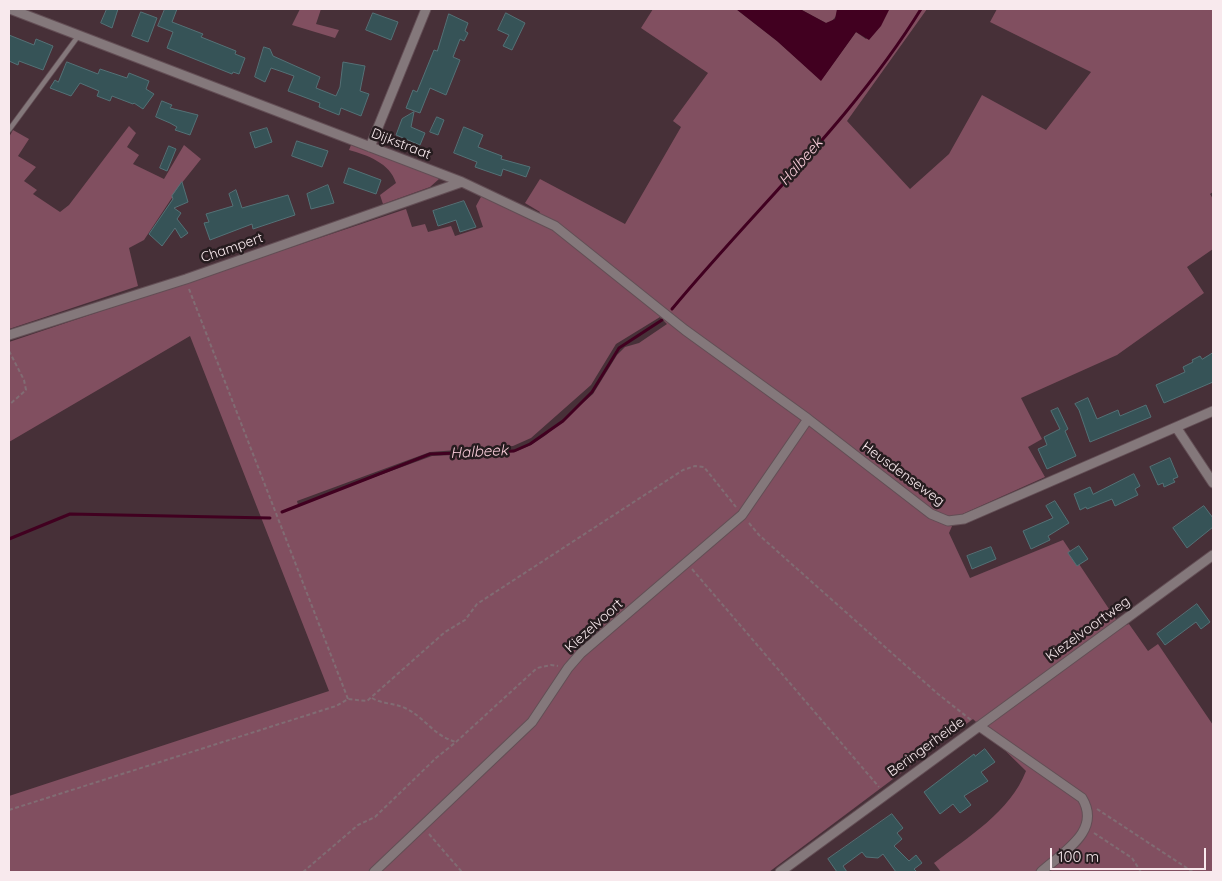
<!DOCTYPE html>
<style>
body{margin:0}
#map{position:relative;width:1222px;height:881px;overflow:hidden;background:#473038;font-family:Quicksand,sans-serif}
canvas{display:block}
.frame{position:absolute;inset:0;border:10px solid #f8e9ed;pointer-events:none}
.scale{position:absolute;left:1050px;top:848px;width:156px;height:22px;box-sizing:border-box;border:2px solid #f8e9ed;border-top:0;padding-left:6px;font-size:15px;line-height:18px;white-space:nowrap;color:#f8e9ed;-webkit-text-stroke:4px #261c1f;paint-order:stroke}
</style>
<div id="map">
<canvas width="1222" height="881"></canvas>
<div class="frame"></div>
<div class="scale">100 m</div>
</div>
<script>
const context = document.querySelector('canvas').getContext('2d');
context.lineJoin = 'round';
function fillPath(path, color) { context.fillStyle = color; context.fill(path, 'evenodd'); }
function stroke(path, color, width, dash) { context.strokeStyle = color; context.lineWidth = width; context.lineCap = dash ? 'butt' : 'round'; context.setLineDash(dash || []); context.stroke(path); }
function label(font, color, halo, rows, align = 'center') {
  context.font = font + ' Quicksand,sans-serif'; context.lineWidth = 5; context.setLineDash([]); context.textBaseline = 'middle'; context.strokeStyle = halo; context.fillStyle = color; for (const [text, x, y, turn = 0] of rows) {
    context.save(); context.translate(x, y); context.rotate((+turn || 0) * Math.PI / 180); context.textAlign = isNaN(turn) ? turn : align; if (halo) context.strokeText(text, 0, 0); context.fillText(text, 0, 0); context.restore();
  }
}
const green = new Path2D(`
 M300,9H321L316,24L339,30L335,38L292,25Z
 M653,9H736L777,41L821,80L856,32L866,39L889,9H927L847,121L910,189L949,154L982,95L1046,130L1091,72L990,22L997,9H1213V192L1210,194L1213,199V249L1187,267L1204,293L1117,355L1021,398L1042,439L1028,447L1045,477L956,517L949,533L970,578L1063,540L1121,627L1129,624L1148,651L1158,644L1213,725V872H941L934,863C968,837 1010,812 1026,771L973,719L769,872H9V796L329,691L190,336L9,442V342L406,209L412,227L425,224L428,232L451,226L455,236L483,227L476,206L482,195L535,222L540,212L525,203L540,179L625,224L681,127L673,121L708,73L641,28ZM660,317L667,324L639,343L625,347L617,355L593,394L546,435L531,445L515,452L432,456L298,505L297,501L430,452L513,446L531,438L591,385L616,344Z
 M800,9H837V15L831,22L826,23Z
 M129,126L136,133L127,147L139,155L133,164L164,179L184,145L201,159L181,184L144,240L129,248L138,286L9,329V137L13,130L29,139L18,156L36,167L24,181L37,190L33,194L60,212L69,205Z
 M351,145L434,176L439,179L430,187L383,204L380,195L396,183C390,163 367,155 349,150Z`);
const water = new Path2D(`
 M736,9H800L826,23L835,19L837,9L889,10L881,26L869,40L856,32L821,81L777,41Z`);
const stream = new Path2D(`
 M672,309C755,209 853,119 921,9
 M282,512L430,454L514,451L530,444L563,421L592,392L619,348L662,320
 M9,539L70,514L270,518`);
const building = new Path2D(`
 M107,9H118L112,28L101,23Z
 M165,9H177L172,22L203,34L201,37L236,51L235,54L245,58L239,74L233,72L232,74L167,48L173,32L158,26Z
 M141,12L157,18L148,42L132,36Z
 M373,13L398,22L391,40L366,30Z
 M506,13L525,23L512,50L503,46L509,35L498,30Z
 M449,14L468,23L465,31L468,33L464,41L460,39L453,57L460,60L446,95L430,88L420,113L406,108L413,90L417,92L434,50L437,51Z
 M9,35L34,45L36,39L53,46L43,70L19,61L18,65L9,61Z
 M264,47L270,49L273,56L320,77L316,88L336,96L340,87L343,62L365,66L360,91L369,94L361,116L341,108L339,115L319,107L320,103L288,91L294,76L280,71L271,68L265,82L255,77Z
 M67,62L98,74L100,69L127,78L129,73L149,81L146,89L154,94L143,109L134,103L133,104L112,96L110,101L97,96L99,91L80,83L71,96L50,88L55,80L58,82Z
 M162,101L172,105L170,108L198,115L190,135L175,130L177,127L170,123L156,117Z
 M414,112L411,127L425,133L420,145L396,135L402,119Z
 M437,117L444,120L438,135L430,132Z
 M464,127L483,135L478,147L502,156L501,159L530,167L526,177L503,169L501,176L475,167L477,162L454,153Z
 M267,128L272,142L255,148L250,133Z
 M297,141L328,151L322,167L292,156Z
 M169,146L176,149L167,171L160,168Z
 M349,168L381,180L376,194L344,183Z
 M182,182L188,202L174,208L181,213L177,219L188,233L181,238L175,228L162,246L149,234L173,199L172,196Z
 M328,185L334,203L311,209L307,194Z
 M236,190L242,208L288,195L295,215L253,229L252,224L210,240L204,223L209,222L206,214L233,206L229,194Z
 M464,201L476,227L460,232L456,220L438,226L433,211Z
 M1213,353V382L1164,403L1156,385L1185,372L1183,367L1193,362L1192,360L1200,356L1202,359Z
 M1088,398L1097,419L1118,410L1120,416L1146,405L1151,417L1090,442L1079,410L1075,404Z
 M1058,408L1068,429L1065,431L1076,456L1047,469L1038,449L1047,445L1044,437L1060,429L1051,411Z
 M1170,458L1178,477L1173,479L1175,482L1164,487L1163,483L1158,485L1150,467Z
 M1134,474L1140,486L1135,489L1138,495L1115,506L1112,499L1087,509L1086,507L1080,510L1074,494L1090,487L1093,494Z
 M1055,501L1069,523L1048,536L1050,540L1031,549L1023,531L1053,518L1046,506Z
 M1204,506L1213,518V527L1187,548L1173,528Z
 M1079,546L1088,559L1077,566L1068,553Z
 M991,547L996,559L972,569L967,556Z
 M1197,604L1210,622L1201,629L1196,622L1165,645L1157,634Z
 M985,749L995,762L981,772L988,781L964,796L971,805L960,813L953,804L940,814L924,792L974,754L975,756Z
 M892,814L903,828L897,833L902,839L894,846L909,861L916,855L922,863L914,869L917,872H896L883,854L878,858L866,857L862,852L843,866L847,872H837L828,859Z`);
const path = new Path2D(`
 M189,289L348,699
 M9,351L24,380L26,390L9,405
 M749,523L759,535L938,694L971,720
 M692,569L879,787
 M372,698C382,704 394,703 405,708C425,717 432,735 456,742
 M1097,809L1193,872
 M9,810L336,706L348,699L367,701L445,632L465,620L477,604L683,470L695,466L704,467L736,507
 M1094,833L1132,858L1141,872
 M429,834L462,872
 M303,872L358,825L375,817L436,758L456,742L537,668L551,665L558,666`);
const service = new Path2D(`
 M9,130L79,35`);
const minor = new Path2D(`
 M10,9L462,182L555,226L685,330L808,419L931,514L948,521L964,519L1213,411
 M370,147L426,9
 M9,335L186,279L462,182
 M1176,427L1213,483
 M979,726L1082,798C1102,831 1063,852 1041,872
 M374,872L532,722L568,668L581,653L742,515L808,419
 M780,872L1213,555`);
const streetNames = [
 ["Dijkstraat",401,144,21],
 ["Champert",232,248,-19],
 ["Heusdenseweg",903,474,36],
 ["Kiezelvoort",594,626,-42],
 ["Kiezelvoortweg",1088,629,-36],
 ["Beringerheide",926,747,-36]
];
const waterNames = [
 ["Halbeek",801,162,-49],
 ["Halbeek",479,452,-3]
];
fillPath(green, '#814f60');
fillPath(water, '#410020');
stroke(stream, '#410020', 3);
fillPath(building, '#365357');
stroke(building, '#547176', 1);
stroke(service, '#634e55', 6);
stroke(minor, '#634e55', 11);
stroke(path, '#816c73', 2, [4, 2.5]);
stroke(service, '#84787b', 4.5);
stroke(minor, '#84787b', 9);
label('14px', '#f8e9ed', '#261c1f', streetNames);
label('italic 15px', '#f8ccd9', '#261c1f', waterNames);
</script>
